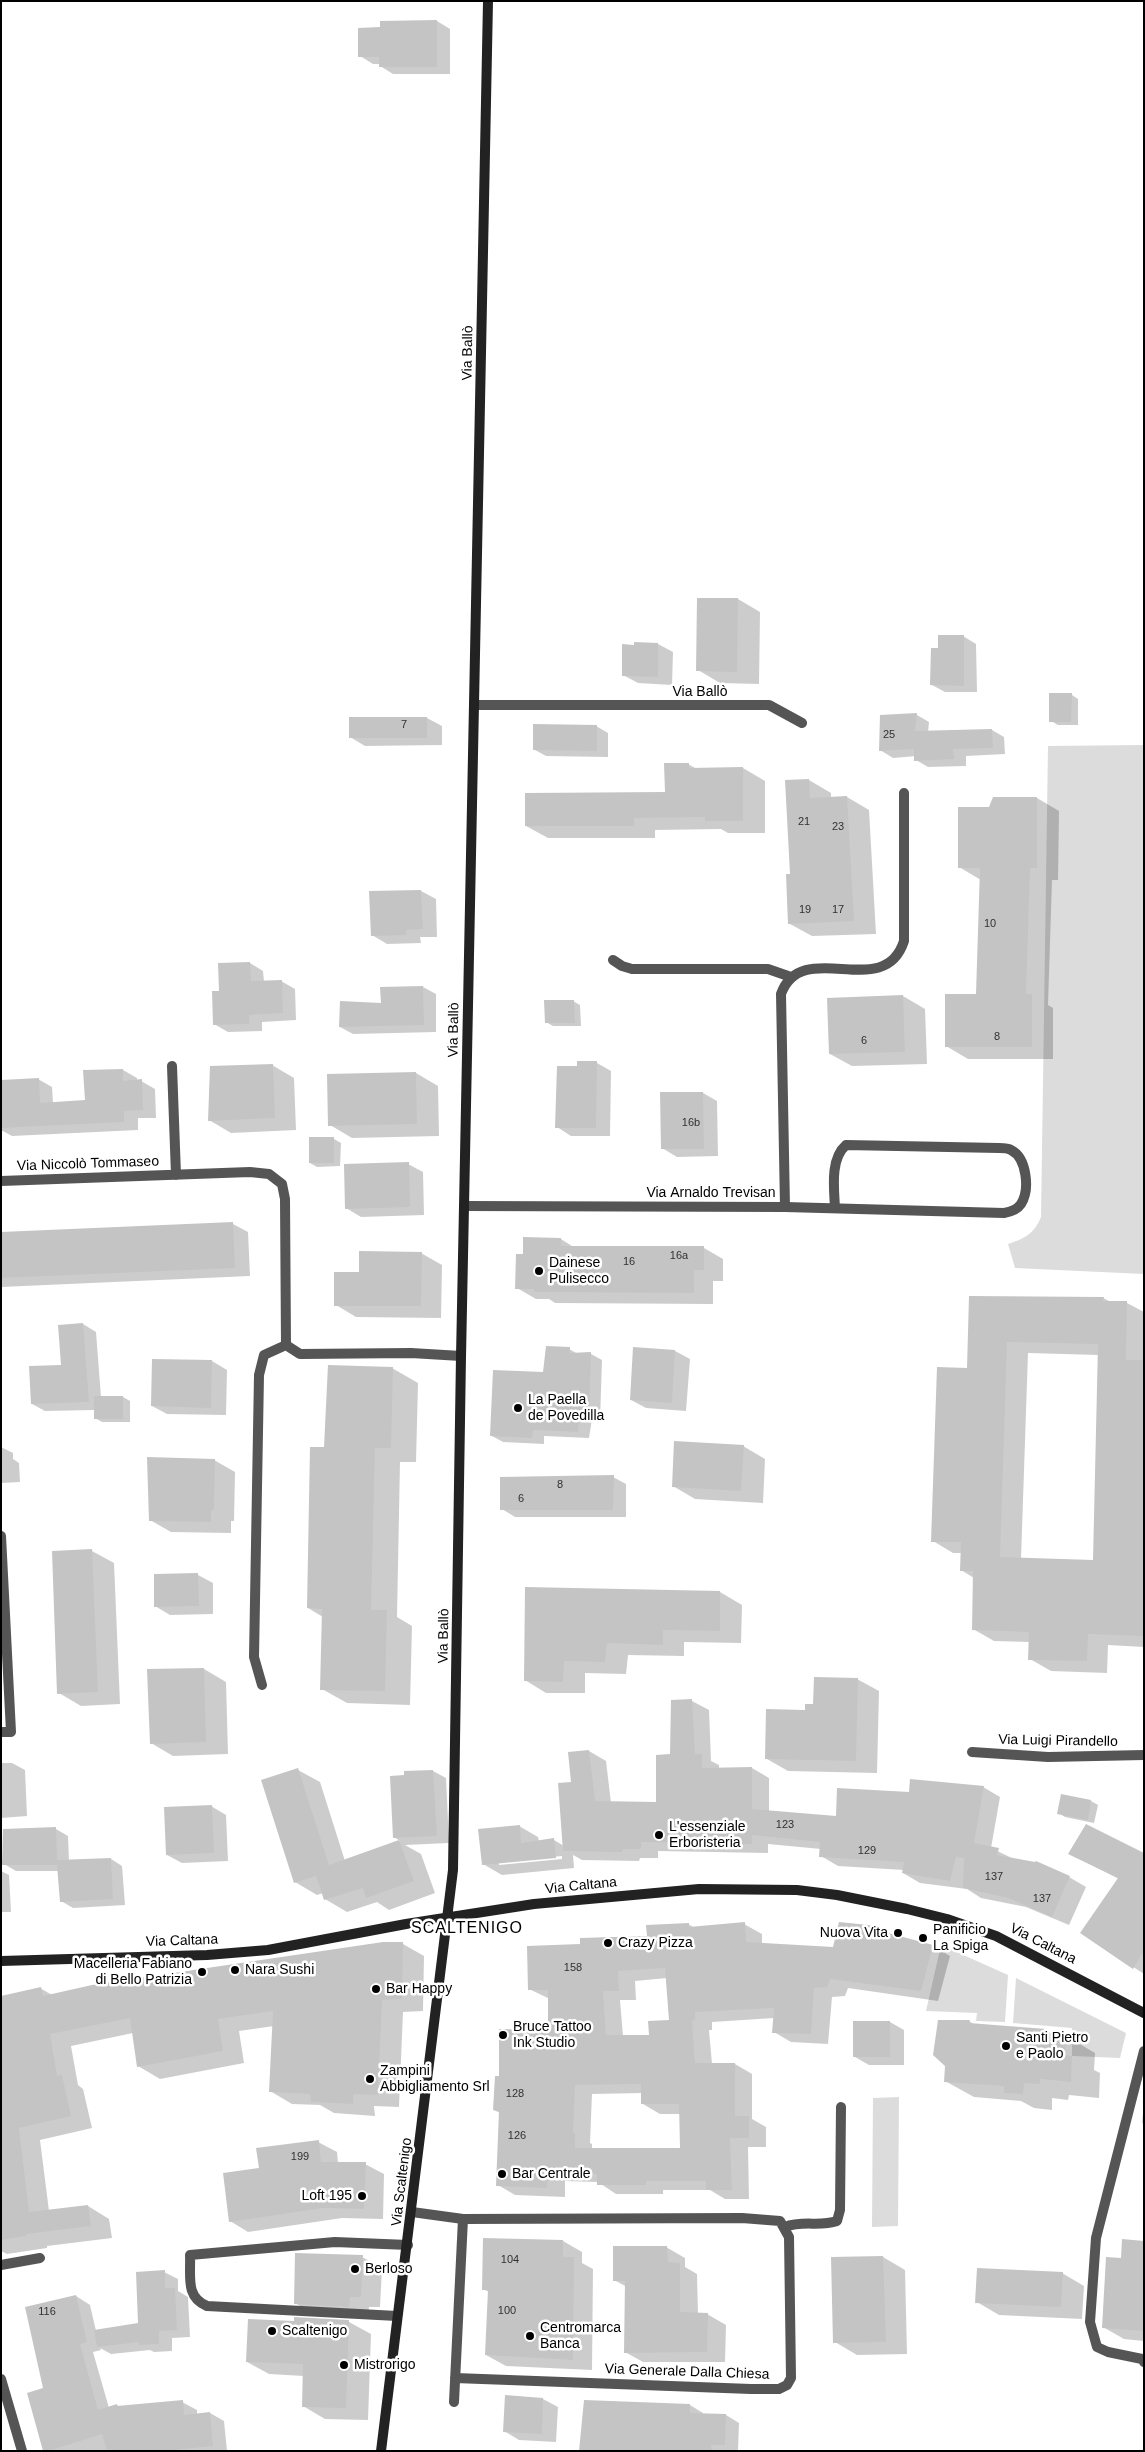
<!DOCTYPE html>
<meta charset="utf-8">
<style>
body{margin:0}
#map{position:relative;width:1145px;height:2452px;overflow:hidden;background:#fff;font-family:Helvetica,sans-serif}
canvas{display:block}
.frame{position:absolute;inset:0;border:2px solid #000;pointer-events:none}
</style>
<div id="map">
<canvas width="1145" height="2452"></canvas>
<div class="frame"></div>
</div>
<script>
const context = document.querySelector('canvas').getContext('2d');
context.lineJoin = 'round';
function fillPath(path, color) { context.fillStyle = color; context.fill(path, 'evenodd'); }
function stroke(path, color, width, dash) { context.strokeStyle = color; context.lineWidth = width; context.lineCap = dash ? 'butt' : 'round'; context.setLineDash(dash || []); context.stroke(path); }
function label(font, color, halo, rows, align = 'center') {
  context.font = font + ' Helvetica,sans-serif'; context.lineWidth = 5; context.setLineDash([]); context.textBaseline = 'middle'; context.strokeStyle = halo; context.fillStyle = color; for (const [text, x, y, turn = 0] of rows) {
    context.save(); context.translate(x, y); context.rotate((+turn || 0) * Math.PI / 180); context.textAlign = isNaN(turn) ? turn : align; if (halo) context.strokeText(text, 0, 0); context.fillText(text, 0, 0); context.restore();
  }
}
const green = new Path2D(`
 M1144,745V1274L1015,1268L1008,1244C1024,1239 1035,1233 1041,1217L1048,746Z
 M941,1945L1008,1975L1005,2022L976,2021L977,2013L926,2011Z
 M1016,1978L1126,2033L1120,2058L1072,2056V2028L1013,2023Z
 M899,2097L898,2226L872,2227L873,2098Z`);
const shadow = new Path2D(`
 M437,21L450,29V74H393L380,66V64H373L360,56L381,28Z
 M738,599L760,612L759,684L720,683L698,670Z
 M963,636L976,644L977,692H945L932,685Z
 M658,644L673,652L672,685L638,683L623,675Z
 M1072,695L1078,699V725H1058L1051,721Z
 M917,715L929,722L928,732L992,730L1004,737L1005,754L966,756V766L928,767L916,760V756L893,758L880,750Z
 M350,718H427L442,726V745L365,746L350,737Z
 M596,726L608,733V757L546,756L535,750Z
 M688,764L697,769L743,768L765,781V833H728L721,829L655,830V838H548L526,826L666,793Z
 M809,780L831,793V798L847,797L869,810L876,934L812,936L790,924L792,875Z
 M1037,798L1059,811L1058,880H1052L1048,1005L1053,1008V1059H968L946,1046L977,996L981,880L959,867L990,808Z
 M421,891L436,899L437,937H420L421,943L387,944L372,935Z
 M250,963L263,971L264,982L281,981L295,989L296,1020L262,1022V1031L228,1032L214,1024L220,992Z
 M423,987L436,994V1032L353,1034L340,1027Z
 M903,996L925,1009L927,1064L852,1066L830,1054Z
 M573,1001L580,1005L581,1026H553L546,1022Z
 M597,1063L611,1071L610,1136H571L557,1127L578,1067Z
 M272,1065L294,1078L296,1130L231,1133L209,1120Z
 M123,1070L137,1078V1081H141L155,1089L156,1118H138V1130L12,1136L1,1130V1081L38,1079L52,1087L53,1103L86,1102Z
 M416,1073L438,1086L439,1136L352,1138L330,1125Z
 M703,1093L717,1101L718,1156L677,1157L662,1148Z
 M334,1139L341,1143L340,1166L317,1167L310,1163Z
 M408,1164L423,1172L424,1215L361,1217L346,1208Z
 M233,1224L248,1232L250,1276L1,1287V1234Z
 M561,1239L575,1248H704L723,1259V1281H713V1304L555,1303L549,1299H536L517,1288L524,1256Z
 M421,1253L442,1265L441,1318L356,1317L336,1305L360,1273Z
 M970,1297L1103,1298L1111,1302L1127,1303L1144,1312V1647L1108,1645L1107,1673L1051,1671L1030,1659V1642L994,1641L973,1629L974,1578L961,1570L962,1553H953L933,1541L968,1370ZM1028,1353L1099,1355L1095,1561L1021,1559Z
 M83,1324L96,1332L101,1397H123L130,1401V1422H102L95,1418V1410L45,1411L32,1404L62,1366Z
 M635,1348L675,1351L690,1359L686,1411L646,1408L631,1400Z
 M569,1349L578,1354H591L602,1360L600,1421L592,1419L589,1438L544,1436V1444L503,1442L492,1436Z
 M153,1360L212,1361L227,1370L226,1415L167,1414L152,1406Z
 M392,1368L418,1383L416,1462H400L397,1617L412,1626L410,1705L347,1703L322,1689L323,1617L308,1608L325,1448Z
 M743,1446L765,1459L763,1503L695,1499L673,1486Z
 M1,1447L13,1453V1459L19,1463L20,1482L1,1483Z
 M214,1460L235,1472L234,1521H231V1533L171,1532L150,1520Z
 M613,1477L626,1484V1517H515L502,1509Z
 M92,1551L114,1563L120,1704L81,1706L59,1693L53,1553Z
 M198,1575L213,1583V1614L170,1615L155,1606Z
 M526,1589L720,1592L742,1605L741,1643L684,1642V1656L628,1655L626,1674L585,1673V1693H546L525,1680Z
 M204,1669L226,1682L228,1754L173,1756L151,1743Z
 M857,1679L879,1691L877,1773L788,1771L767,1759L806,1711Z
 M672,1701H692L709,1710L711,1761L719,1765V1769L752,1768L769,1778V1811L838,1817L910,1794L983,1787L1000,1797L991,1848L1016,1860L1069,1877L1086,1887L1069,1925L1026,1907L981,1898L967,1889L920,1883L903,1873L904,1870L838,1866L821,1856V1849L768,1844V1853L658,1851V1858H640L639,1861L582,1860L573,1855L574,1868L502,1875L483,1864L519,1826L538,1837L539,1842L554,1840L564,1846L573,1783L589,1751L606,1761L611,1803L657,1804L672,1756ZM562,1856V1859L499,1865V1862Z
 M1,1763H12L25,1770L27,1816L1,1818Z
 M298,1770L320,1782L345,1861L400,1841L394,1837L405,1772L433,1771L446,1778L449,1843L405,1845L421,1854L435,1893L389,1910L377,1902L347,1912L325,1899L323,1893L317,1895L295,1882Z
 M1091,1801L1098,1805L1094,1823L1065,1817L1058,1813Z
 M211,1806L226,1815L228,1861L182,1863L167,1855Z
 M56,1829L68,1836L69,1861L111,1859L122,1866L125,1905L73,1908L61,1901L59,1871H16L4,1864V1830Z
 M1070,1854H1144V1974L1082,1933L1119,1879Z
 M1,1871L9,1875L11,1912H1Z
 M688,1924L695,1928L744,1924L762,1934V1944L834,1949L878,1927L891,1935L933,1946L950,1956L938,2001L848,1988L845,1996L832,1997L828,2044L791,2042L774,2032V2018L712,2022V2030H709L712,2064H735L752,2074V2119L766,2127V2147H748L749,2199H725L710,2190H663V2194H616L598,2182L565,2181V2197L515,2195L498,2185L500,2113L494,2110L500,2078L549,2031L550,1999L529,1989L582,1945L648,1937ZM667,1978L670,2021L650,2036H623L620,2000H636L635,1981ZM643,2093V2104L660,2114H680L681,2149H592V2144L590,2143L592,2094Z
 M403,1944L424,1956L423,2011L403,2012L399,2107L374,2106L375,2116L334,2113L320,2105L292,2104L270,2091L274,2026L239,2031L244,2063L160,2079L138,2066L133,2033L71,2046L78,2085L83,2089L92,2128L40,2140L49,2211L88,2206L109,2219L112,2238L47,2246V2248L7,2254L1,2251V1997L40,1988L52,1995Z
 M969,2021L975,2025L1046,2030L1055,2036H1066L1095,2053L1094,2070L1100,2073L1099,2098L1069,2095L1068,2100L1052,2098V2110L1034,2108L1021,2101L974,2097L945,2081Z
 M890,2022L904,2030V2065H869L855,2057Z
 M1144,2102V2124L1142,2123Z
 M318,2142L337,2152L338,2163L365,2164L384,2174L383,2219L342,2218L248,2232L230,2221L260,2169Z
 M484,2239L563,2241L582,2252V2263L593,2269L592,2370L506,2366L486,2355L489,2292L483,2289Z
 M1144,2242V2341L1124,2339L1103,2327L1122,2259Z
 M666,2247L685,2258V2267L697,2274L698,2314H707L726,2325L725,2362H643L625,2352L627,2287L614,2280Z
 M362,2257L382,2268L380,2307H369L368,2317L314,2314L295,2303Z
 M883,2257L905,2270L907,2354L857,2355L835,2342L832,2259Z
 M164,2272L178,2279V2291L188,2297L190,2337L172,2338V2351L154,2352L150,2350L111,2354L100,2348L101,2350L93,2352L109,2408L117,2405L120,2407L182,2402L197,2410V2415L210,2413L224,2421L227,2451H44L45,2389L76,2296L90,2305L96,2331L139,2324Z
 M1062,2273L1084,2286L1082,2319L999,2315L977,2302Z
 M295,2322H349L371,2334L368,2420L325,2419L303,2406L304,2376L269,2374L247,2362Z
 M543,2399L558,2407L556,2442L519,2440L504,2431Z
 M585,2401L690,2405L703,2413V2415H726L739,2423L738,2451H580Z`);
const building = new Path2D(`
 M437,20V67H379V57H358V28L380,27V21Z
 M697,598H738L737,672L696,671Z
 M938,635H964V686L930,685L931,648H938Z
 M634,642L658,643V677L622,676V644L634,645Z
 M1049,693H1072L1071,722H1049Z
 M917,713L915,731L992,729L993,748L953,749L954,759L914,761V744V749L879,751L880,715Z
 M349,717H427V738H349Z
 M533,724L597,725V751L533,750Z
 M664,763H689V768L743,767V821H705V817L634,818V826H525V793L665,792Z
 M809,779L810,798L847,796L854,921L788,924L786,874H790L785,780Z
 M993,797H1037V868H1030L1026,994H1032V1047H945V994H976L980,868H958V807H989Z
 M421,890L423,929L406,930V935L371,936L369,891Z
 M250,962L251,981L282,980L283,1013L249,1015V1024L213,1025L212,991H219L218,963Z
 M423,986L424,1025L339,1027L340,1001L381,1003L380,987Z
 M903,995L905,1052L829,1054L827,998Z
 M544,1000H574L575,1023H545Z
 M577,1061H597L596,1128H555L557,1066H577Z
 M273,1064L275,1118L208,1121L210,1066Z
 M123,1069V1081L142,1079L143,1110L124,1111V1122L1,1128V1080L39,1078L40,1103L85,1100L83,1070Z
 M416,1072L417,1124L328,1126L327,1074Z
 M660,1092H703L704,1149H661Z
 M309,1137H334V1163H309Z
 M409,1162L410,1207L345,1209L344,1164Z
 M233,1222L235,1268L1,1278V1232Z
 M523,1237L561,1238V1246H704V1270H694V1293L534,1292V1289H515L516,1254H523Z
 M359,1251L422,1252L421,1306H334V1272H359Z
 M969,1296L1104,1297L1103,1301H1127L1126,1360H1144V1636L1088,1634L1087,1661L1028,1660L1029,1632L972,1630L973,1571H960L961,1542H931L937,1367L967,1368ZM1007,1342L1098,1344L1093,1560L1000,1557Z
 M83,1323L89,1402L31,1404L29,1366L61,1365L58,1325Z
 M546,1346L570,1347V1353L591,1352L589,1415L580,1413L578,1432L533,1430L532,1438L490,1436L493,1370L543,1372Z
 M633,1347L675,1350L672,1403L630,1400Z
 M152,1359L212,1360L211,1408L151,1406Z
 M328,1365L393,1367L391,1448H375L371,1610H387L385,1691L320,1690L322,1609L307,1608L310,1447H324Z
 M94,1396H123V1419H94Z
 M674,1441L744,1445L741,1491L672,1487Z
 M147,1457L215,1459L214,1510H211V1522L149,1521Z
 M614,1475L613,1510H500V1477Z
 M92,1549L98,1692L57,1694L52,1551Z
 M198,1573L199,1606L154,1607V1574Z
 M525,1587L720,1591V1631L663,1630V1645L607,1643L605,1662L564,1661L563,1682L524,1681Z
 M204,1668L206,1742L150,1744L147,1669Z
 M814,1677L858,1678L856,1761L765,1759L766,1709L805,1710V1704H813Z
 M692,1699L695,1754H702V1768L752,1767V1809L836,1816L837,1788L909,1792L910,1779L984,1786L974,1843L999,1848L997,1855L1035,1862L1036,1861L1070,1876L1052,1917L1008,1898L963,1888L964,1858L956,1857L950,1881L902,1873L904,1862L819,1857L820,1842L752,1835V1844L641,1842V1849H623L622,1852L563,1851L558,1783L571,1782L568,1752L589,1750L595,1801L656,1802V1755L670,1754L671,1700Z
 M298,1768L329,1865L399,1840L414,1881L366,1898L363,1888L324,1900L316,1876L294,1883L261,1780Z
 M433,1770L437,1836L393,1838L390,1776L404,1775V1771Z
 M1061,1794L1091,1800L1088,1820L1057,1814Z
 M212,1805L214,1853L166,1855L164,1807Z
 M1086,1824L1144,1853V1950L1133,1969L1080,1933L1118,1878L1068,1854Z
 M520,1825L521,1843L554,1838L556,1858L482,1865L478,1829Z
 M56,1827L57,1860L111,1858L113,1899L60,1902L57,1865H2L3,1829Z
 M745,1922L746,1942L833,1947L839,1922L878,1926L877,1930L933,1945L921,1991L830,1979L827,1987L814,1988L811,2034L772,2033L774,2008L695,2012V2020L692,2021L695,2063H735V2116H749V2138H730L732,2190H706V2181H646V2185H597V2174L548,2172L547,2188L496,2186L499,2111L493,2110L495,2076H499V2029L548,2030V1990H528L527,1946L580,1944V1938L647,1936L646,1925L689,1923V1927ZM665,1968L669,2020L648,2021L649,2035H606L603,1991H619L618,1971ZM641,2084V2104H679L680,2148H575V2133H573L575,2085Z
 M383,1942H403L402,1999L382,2000L378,2095L353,2094V2104L311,2102L310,2094L269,2092L273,2011L218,2019L223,2051L137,2067L130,2018L50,2034L57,2076L62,2075L71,2116L19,2128L29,2212L88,2205L91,2226L26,2234V2236L1,2240V1996L41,1987L43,1996L92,1985Z
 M938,2020H970L969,2023L1046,2029V2034L1066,2035L1065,2055L1072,2056L1071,2082L1040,2079V2084L1024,2083L1023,2094L1004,2093V2086L944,2082L945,2066L933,2055Z
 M853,2021H890V2057H853Z
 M319,2140L321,2162H366L364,2209L323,2208L229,2222L223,2173L259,2168L256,2148Z
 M483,2238L563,2240V2257H574L573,2360L485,2355L488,2290H482Z
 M1122,2239L1144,2241V2331L1102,2328L1106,2257L1121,2258Z
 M613,2246H667L668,2262L680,2263V2312L708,2313L707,2352L624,2353L625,2281H613Z
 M295,2253L363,2255L361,2297H350L349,2307L294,2304Z
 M883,2256L886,2342L833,2343L831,2257Z
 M977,2268L1063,2272L1061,2307L975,2303Z
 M165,2270V2288H175L177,2330L159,2331V2344L139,2345V2342L97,2347L94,2330L138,2323L136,2272Z
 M76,2295L87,2342L80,2344L98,2410L117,2404V2406L183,2400L184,2415L210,2412L213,2446L166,2451H107L102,2434L49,2451H43L27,2393L43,2388L25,2307Z
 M294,2317L349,2320L346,2408L302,2407L303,2364L246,2362L248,2319L294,2321Z
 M505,2395L543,2398L542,2434L503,2432Z
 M584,2400L690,2404V2413L726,2414L725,2445H711L712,2451H579Z`);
const service = new Path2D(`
 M785,1207L1004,1213C1010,1212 1017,1210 1021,1204C1030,1190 1027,1158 1011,1150C1008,1148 1002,1148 999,1148L846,1145C830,1159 834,1188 835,1208
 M1144,2051L1096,2238L1090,2322L1097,2347L1108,2352L1142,2359L1144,2362`);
const minor = new Path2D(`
 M475,705H769L802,723
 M613,960L622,966L632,969H768L791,977
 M172,1066L176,1175
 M1,1181L250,1172L269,1174L282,1184L285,1199L286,1345
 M464,1206L785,1207L781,994C802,936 884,1003 904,941V793
 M286,1345L300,1354L411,1353L461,1356
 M1,1536L11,1732H1
 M262,1685L254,1657L259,1375L264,1355L286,1345
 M972,1752L1048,1757L1144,1755
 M412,2212L463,2219L454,2402
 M785,2227C802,2220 820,2227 837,2221L840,2210L841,2107
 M1,2265L40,2258
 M397,2316L207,2306C185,2297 191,2276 190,2255L335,2242L408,2245
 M455,2378L751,2389H779L787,2385L791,2378L789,2237L780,2221L742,2218L463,2219
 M1,2379L22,2451`);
const secondary = new Path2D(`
 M1,1961L207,1955L268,1950L406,1924L534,1904L699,1889L797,1890L837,1895L907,1909L947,1919L996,1936L1144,2013
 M381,2451L453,1870L461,1356L488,1`);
const markers = [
 [539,1271,5,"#000"],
 [518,1408,5,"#000"],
 [659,1835,5,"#000"],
 [898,1933,5,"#000"],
 [923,1938,5,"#000"],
 [608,1943,5,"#000"],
 [235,1970,5,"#000"],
 [202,1972,5,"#000"],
 [376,1989,5,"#000"],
 [503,2035,5,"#000"],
 [1006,2046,5,"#000"],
 [370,2079,5,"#000"],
 [502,2174,5,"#000"],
 [362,2196,5,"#000"],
 [355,2269,5,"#000"],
 [272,2331,5,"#000"],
 [530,2336,5,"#000"],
 [344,2365,5,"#000"]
];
const numberNames = [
 ["7",404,725],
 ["25",889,735],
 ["21",804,822],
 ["23",838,827],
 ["19",805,910],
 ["17",838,910],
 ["10",990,924],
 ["8",997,1037],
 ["6",864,1041],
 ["16b",691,1123],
 ["16a",679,1256],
 ["16",629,1262],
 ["8",560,1485],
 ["6",521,1499],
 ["123",785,1825],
 ["129",867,1851],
 ["137",994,1877],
 ["137",1042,1899],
 ["158",573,1968],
 ["128",515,2094],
 ["126",517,2136],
 ["199",300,2157],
 ["104",510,2260],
 ["100",507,2311],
 ["116",47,2312]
];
const streetNames = [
 ["Via Ballò",468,353,-89],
 ["Via Ballò",700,692],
 ["Via Ballò",454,1030,-89],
 ["Via Niccolò Tommaseo",88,1164,-2],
 ["Via Arnaldo Trevisan",711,1193],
 ["Via Ballò",444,1636,-89],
 ["Via Luigi Pirandello",1058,1741,1],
 ["Via Caltana",581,1886,-6],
 ["Via Caltana",182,1941,-2],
 ["Via Caltana",1043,1944,27],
 ["Via Scaltenigo",402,2182,-83],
 ["Via Generale Dalla Chiesa",687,2372,2]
];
const poiNames = [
 ["Dainese",549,1263],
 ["Pulisecco",549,1279],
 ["La Paella",528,1400],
 ["de Povedilla",528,1416],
 ["L'essenziale",669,1827],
 ["Erboristeria",669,1843],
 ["Panificio",933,1930],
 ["La Spiga",933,1946],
 ["Nuova Vita",888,1933,"right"],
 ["Crazy Pizza",618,1943],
 ["Macelleria Fabiano",192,1964,"right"],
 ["di Bello Patrizia",192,1980,"right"],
 ["Nara Sushi",245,1970],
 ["Bar Happy",386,1989],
 ["Bruce Tattoo",513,2027],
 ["Ink Studio",513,2043],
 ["Santi Pietro",1016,2038],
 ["e Paolo",1016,2054],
 ["Zampini",380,2071],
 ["Abbigliamento Srl",380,2087],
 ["Bar Centrale",512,2174],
 ["Loft 195",352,2196,"right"],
 ["Berloso",365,2269],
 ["Centromarca",540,2328],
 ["Banca",540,2344],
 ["Scaltenigo",282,2331],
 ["Mistrorigo",354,2365]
];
const quarterNames = [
 ["SCALTENIGO",467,1929]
];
fillPath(green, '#dcdcdc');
fillPath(shadow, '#0003');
fillPath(building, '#c4c4c4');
stroke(service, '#555', 10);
stroke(minor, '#555', 10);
stroke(secondary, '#222', 10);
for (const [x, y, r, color] of markers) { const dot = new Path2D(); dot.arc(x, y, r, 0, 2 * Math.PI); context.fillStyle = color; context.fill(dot); stroke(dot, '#fff', 2); }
label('11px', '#313131', null, numberNames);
label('14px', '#000', '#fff', streetNames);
label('14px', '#000', '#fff', poiNames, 'left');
context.letterSpacing = '1px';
label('16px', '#000', '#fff', quarterNames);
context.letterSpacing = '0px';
</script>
